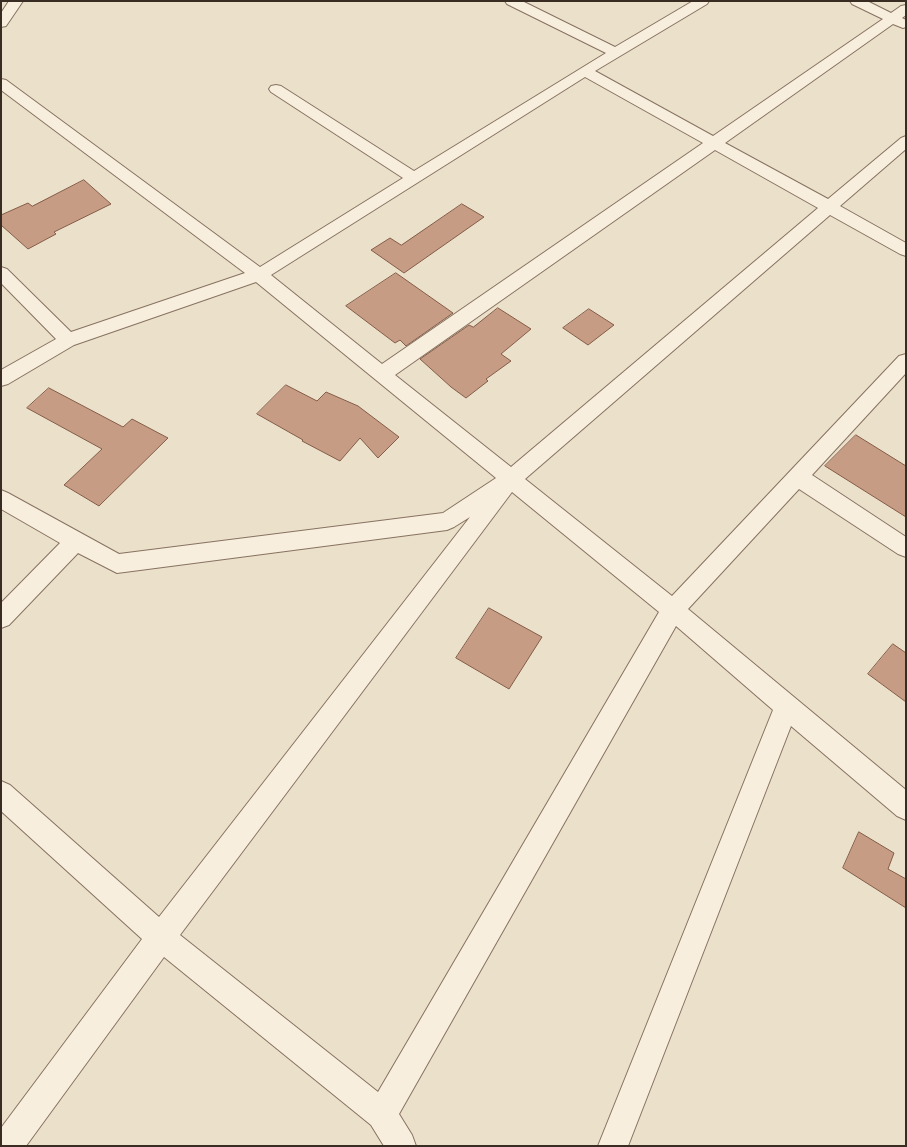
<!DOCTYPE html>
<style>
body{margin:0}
#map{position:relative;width:907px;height:1147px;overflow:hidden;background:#ebe0ca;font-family:"Libre Baskerville",serif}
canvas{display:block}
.frame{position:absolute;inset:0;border:2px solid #392c22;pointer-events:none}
</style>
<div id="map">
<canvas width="907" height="1147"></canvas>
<div class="frame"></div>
</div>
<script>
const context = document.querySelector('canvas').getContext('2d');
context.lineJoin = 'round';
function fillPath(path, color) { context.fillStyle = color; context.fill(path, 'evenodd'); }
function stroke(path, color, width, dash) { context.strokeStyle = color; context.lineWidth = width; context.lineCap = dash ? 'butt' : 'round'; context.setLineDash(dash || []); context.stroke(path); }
const building = new Path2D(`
 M84,180L111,204L54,232L56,234L28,249L1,225V215L28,203L32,206Z
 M462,204L484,217L404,273L371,250L390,238L401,245Z
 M396,273L453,313L406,346L400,340L395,343L346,306Z
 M498,308L531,329L501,354L511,361L486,379L488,381L466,398L451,387L420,359L469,325L473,327Z
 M589,309L614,325L588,345L563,328Z
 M286,385L317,401L326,392L358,406L399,437L378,458L360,438L340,461L302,441L303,440L257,414Z
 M49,388L123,427L132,419L168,438L99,506L64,485L102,449L27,408Z
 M856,435L906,466V517L825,466Z
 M489,608L542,637L509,689L456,658Z
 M893,644L906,653V702L868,674Z
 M859,832L894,853L888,869L906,879V908L843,868Z`);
const minor = new Path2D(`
 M9,1H23L6,26L1,27V13Z
 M505,1H522L615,47L693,1H709L707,4L595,71L713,136L883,19L852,4L850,1H867L891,13L901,6L906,5V15L902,18L906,20V27L903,28L893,24L725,143L828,199L901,138L906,136V149L840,206L906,243V256L900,254L830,215L525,479L672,596L899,356L906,354V373L812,475L906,537V557L898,554L799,489L688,609L906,790V820L897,816L791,726L628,1146H598L773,710L676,626L399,1114L412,1135L416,1146H384L371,1125L164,957L26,1146H1V1128L142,939L1,811V781L10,785L159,917L470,517L454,527L447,530L117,573L78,553L9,625L1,628V603L60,543L1,509V490L8,493L119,554L443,513L496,478L256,282L74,345L8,384L1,386V370L56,339L1,283V267L7,269L71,332L245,273L1,90V79L6,80L260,267L403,178L271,92L269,89L271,86L276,85L281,86L414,171L606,53L507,4ZM585,77L703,143L382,364L271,275ZM715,150L818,208L511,467L395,375ZM512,492L659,612L378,1092L180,935Z`);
fillPath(building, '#c69c84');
stroke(building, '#845c48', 1);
stroke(minor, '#877260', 2);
fillPath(minor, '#f7eedd');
</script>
